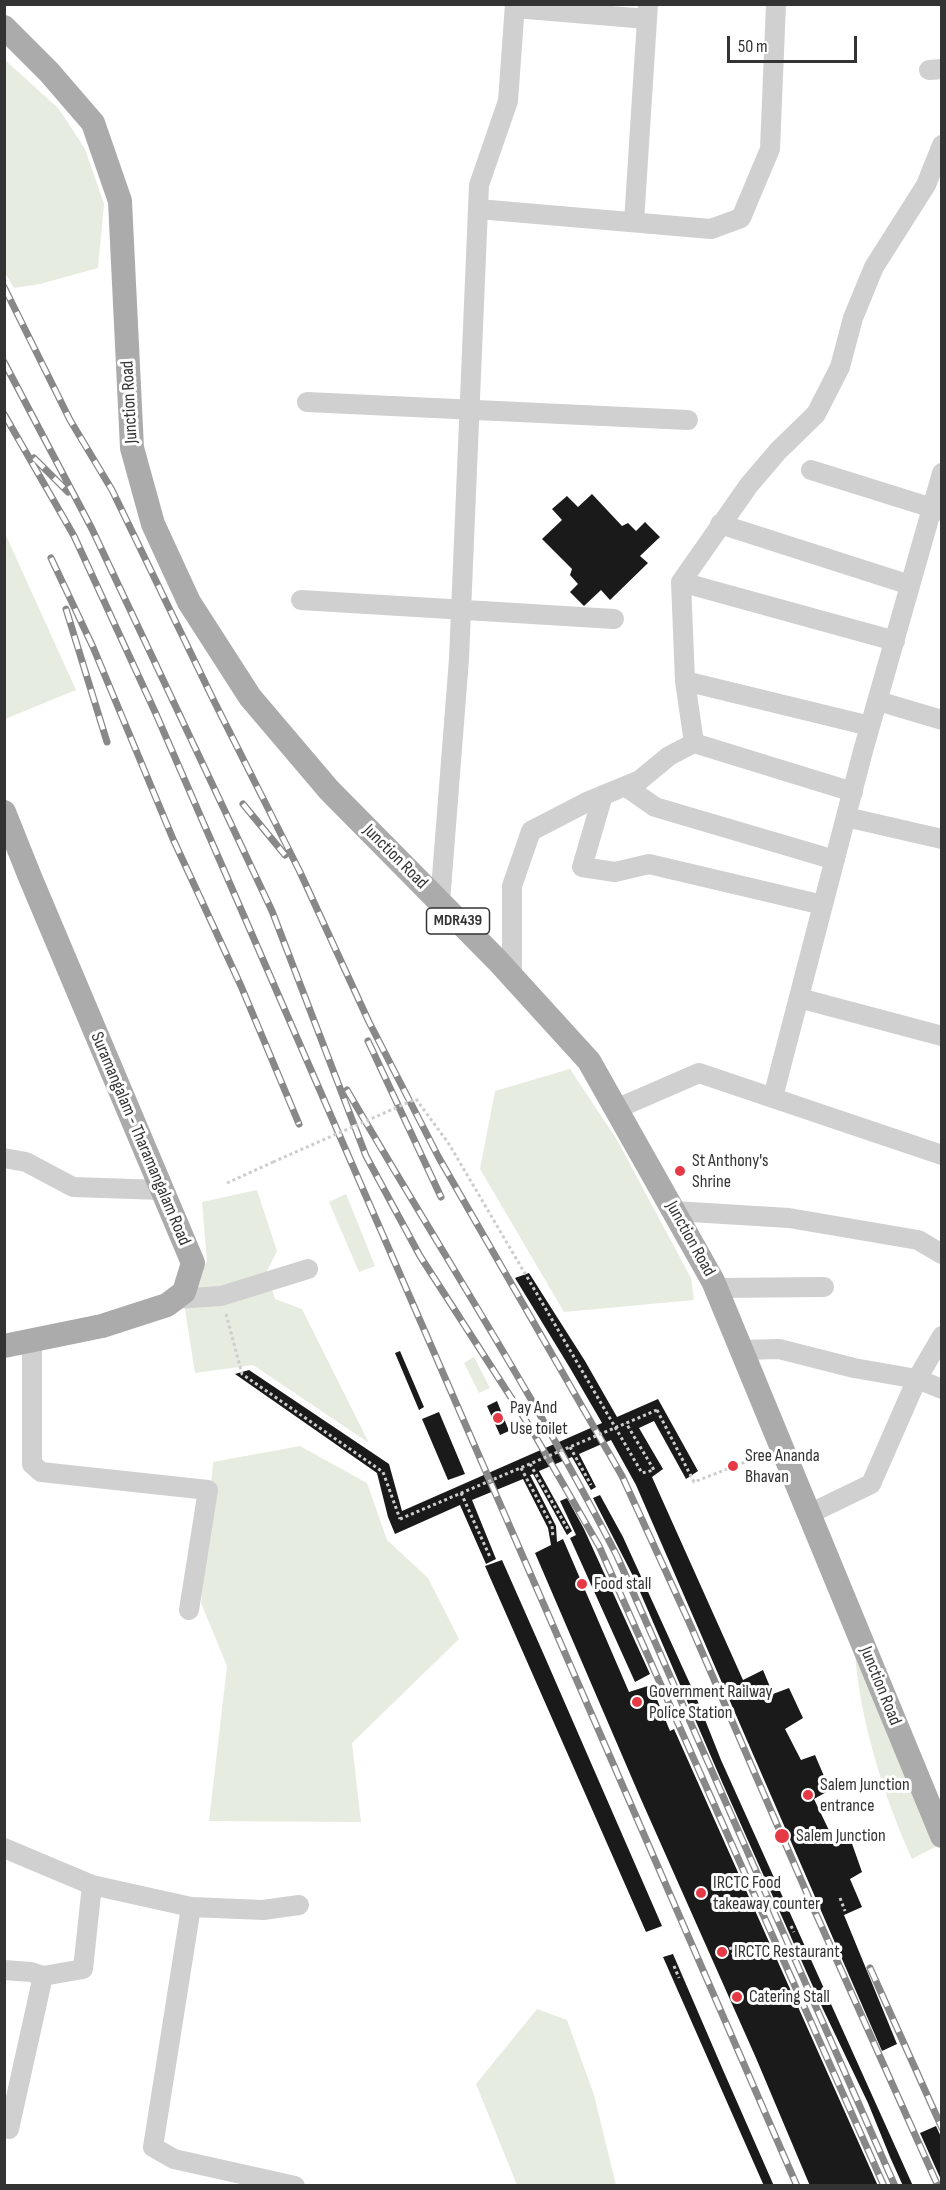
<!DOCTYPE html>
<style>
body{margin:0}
#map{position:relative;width:946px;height:2190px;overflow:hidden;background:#fff;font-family:"Sofia Sans Condensed",sans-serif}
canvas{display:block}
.frame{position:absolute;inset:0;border:6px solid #333;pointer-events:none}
.scale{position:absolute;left:727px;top:36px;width:130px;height:27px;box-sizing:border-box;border:3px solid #333;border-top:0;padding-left:8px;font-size:18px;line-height:21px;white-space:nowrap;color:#333;-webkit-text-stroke:4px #fff;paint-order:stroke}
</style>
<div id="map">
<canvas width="946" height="2190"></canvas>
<div class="frame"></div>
<div class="scale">50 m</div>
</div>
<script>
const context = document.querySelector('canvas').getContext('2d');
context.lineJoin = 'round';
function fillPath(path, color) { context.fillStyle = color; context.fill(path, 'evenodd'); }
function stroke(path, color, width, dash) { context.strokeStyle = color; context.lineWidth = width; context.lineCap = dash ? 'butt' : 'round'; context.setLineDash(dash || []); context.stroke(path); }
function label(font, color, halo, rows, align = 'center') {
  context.font = font + ' "Sofia Sans Condensed",sans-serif'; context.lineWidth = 6; context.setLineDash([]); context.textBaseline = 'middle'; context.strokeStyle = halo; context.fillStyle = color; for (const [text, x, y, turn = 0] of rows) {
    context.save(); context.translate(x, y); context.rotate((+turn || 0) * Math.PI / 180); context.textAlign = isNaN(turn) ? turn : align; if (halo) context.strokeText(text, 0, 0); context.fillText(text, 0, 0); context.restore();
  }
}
const green = new Path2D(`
 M4,59L59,109L85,149L104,204L98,268L40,284L14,288L5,273Z
 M4,531L76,690L5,719H4Z
 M570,1069L617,1140L691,1278L694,1300L564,1312L480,1169L495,1091Z
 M257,1190L277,1251L267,1271L275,1299L302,1309L369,1443L253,1365L195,1373L184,1303L207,1261L202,1202Z
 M346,1194L375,1266L359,1272L329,1202Z
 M474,1357L490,1388L479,1393L464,1363Z
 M300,1446L367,1483L387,1540L428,1578L459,1639L352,1743L361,1822L209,1821L227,1666L201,1603L213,1462Z
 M855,1653L937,1846L912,1859C884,1797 860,1721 855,1653Z
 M537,2009L567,2020L594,2095L616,2185H517L476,2084Z`);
const building = new Path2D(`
 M592,494L622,526L628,523L636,531L645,522L660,537L640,556L648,563L610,600L601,590L584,606L570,592L578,584L570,575L572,569L542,539L562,520L552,509L567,496L578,507Z
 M529,1273L585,1361L617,1417L658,1399L698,1471L686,1479L654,1421L639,1428L663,1469L652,1477L743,1680L763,1670L773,1694L789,1688L803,1718L785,1729L801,1760L815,1755L830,1790L814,1799L836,1845L850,1838L862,1872L850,1879L862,1907L844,1915L897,2044L882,2051L636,1485L611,1440L579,1454L596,1487L591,1490L572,1457L539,1471L572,1531L567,1535L533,1474L530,1475L556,1526L557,1542L563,1539L629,1692L651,1685L670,1731L674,1729L878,2186H810L756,2058L640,1797L535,1553L551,1545L548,1528L523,1479L472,1500L496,1559L486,1564L460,1505L395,1534L388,1517L377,1473L235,1374L249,1370L389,1464L402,1511L602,1423L570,1368L515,1278Z
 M400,1351L424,1407L419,1410L395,1353Z
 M497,1401L509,1431L500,1435L487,1406Z
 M439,1412L465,1474L448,1480L422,1419Z
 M600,1495L623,1537L696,1697L721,1760L913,2186H903L890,2157L868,2103L822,2007L722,1782L634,1578L593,1498Z
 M567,1498L584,1529L650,1674L635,1682L570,1538L576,1535L560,1501Z
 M502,1560L544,1655L662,1926L646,1932L485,1566Z
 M673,1954L723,2070L774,2186H764L663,1957Z
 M936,2126L942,2139V2182L920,2133Z`);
const path = new Path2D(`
 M416,1099L449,1144L642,1473L654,1470L626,1423
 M227,1183L273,1162
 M226,1314L242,1374L383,1472L400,1519
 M657,1410L694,1482L763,1455
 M570,1447L591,1485
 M530,1464L569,1531
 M521,1468L552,1526L553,1538
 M461,1493L490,1557
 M840,1898L845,1911
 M791,1926L794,1932
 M730,1947L734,1956
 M674,1966L679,1978`);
const minor = new Path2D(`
 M515,8L647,19
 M929,70L942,69
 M478,209L711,229L741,218L770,149L776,4
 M634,222L648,4
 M307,402L688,420
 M811,470L942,511
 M720,524L910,585
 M681,582L895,641
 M301,600L614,619
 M685,681L870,726
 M878,701L942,720
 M694,743L853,792
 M625,786L655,807L835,860
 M603,795L582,867L615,872L649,864L823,905
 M846,817L942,839
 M440,902L459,659L479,185L508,101L515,4
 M512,976V886L531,831L589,801L640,780L669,756L694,743L685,681L681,582L749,485L778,451L816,414L840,367L853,318L874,267L926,185L942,145
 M799,998L942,1036
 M773,1097L863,751L942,473
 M616,1109L699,1073L942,1155
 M4,1158L26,1162L73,1187L162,1190
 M674,1211L789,1218L918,1240L942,1254
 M716,1288L824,1287
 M174,1299L221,1296L308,1269
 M32,1340V1464L41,1472L208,1490L189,1610
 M742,1350L779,1349L854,1368L917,1379L942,1389
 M809,1514L871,1484L917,1379L942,1336
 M4,1848L92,1885
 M191,1907L153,2147L174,2159L295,2186
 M4,1970L31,1972L43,1976L83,1969L92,1885L191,1907L263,1910L299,1905
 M9,2129L43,1976`);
const major = new Path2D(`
 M4,27L49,72L93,123L120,201L132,448L153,524L189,602L250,697L329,790L497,960L589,1061L713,1281L942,1836
 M4,812L30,877L193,1263L184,1292L167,1305L102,1326L4,1346`);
const rail = new Path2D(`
 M4,287L70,420L112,490L213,699L300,872L369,1022L439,1158L622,1476L689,1622L812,1905L938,2186
 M4,362L92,529L272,911L366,1156L420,1256L530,1427L599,1546L884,2186
 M4,414L74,536L156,714L797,2186
 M34,458L68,492
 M51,558L93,647L173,839L241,986L299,1124
 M66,609L107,742
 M243,804L285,855
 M368,1041L441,1197
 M347,1090C437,1245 535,1396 617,1556L895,2186
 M870,1968L942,2128`);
const pathBridge = new Path2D(`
 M273,1162L416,1099
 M400,1519L657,1410`);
const markers = [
 [680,1171,6,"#e63946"],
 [498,1418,6,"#e63946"],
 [733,1466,6,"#e63946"],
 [582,1584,6,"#e63946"],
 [637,1702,6,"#e63946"],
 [808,1795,6,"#e63946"],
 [782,1836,8,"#e63946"],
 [701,1893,6,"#e63946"],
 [722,1952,6,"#e63946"],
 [737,1997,6,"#e63946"]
];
const shields = [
 [458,921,63]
];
const shieldNames = [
 ["MDR439",458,921]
];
const streetNames = [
 ["Junction Road",130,402,-93],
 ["Junction Road",395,857,45],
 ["Suramangalam - Tharamangalam Road",140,1139,67],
 ["Junction Road",690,1239,61],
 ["Junction Road",880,1686,68]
];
const poiNames = [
 ["St Anthony's",692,1161],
 ["Shrine",692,1182],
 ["Pay And",510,1408],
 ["Use toilet",510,1429],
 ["Sree Ananda",745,1456],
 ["Bhavan",745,1477],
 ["Food stall",594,1584],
 ["Government Railway",649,1692],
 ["Police Station",649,1713],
 ["Salem Junction",820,1785],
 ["entrance",820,1806],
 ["Salem Junction",796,1836],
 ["IRCTC Food",713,1883],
 ["takeaway counter",713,1904],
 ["IRCTC Restaurant",734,1952],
 ["Catering Stall",749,1997]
];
fillPath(green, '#e6ecdf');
fillPath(building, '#1a1a1a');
stroke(path, '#cdcdcd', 3, [3, 3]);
stroke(minor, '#d0d0d0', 20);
stroke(major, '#ababab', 24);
stroke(rail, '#888', 7);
stroke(rail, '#fff', 4.5, [14]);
stroke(pathBridge, '#cdcdcd', 3, [3, 3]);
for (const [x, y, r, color] of markers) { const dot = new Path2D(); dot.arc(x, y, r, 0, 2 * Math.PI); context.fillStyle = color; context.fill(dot); stroke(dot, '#fff', 2); }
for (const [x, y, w] of shields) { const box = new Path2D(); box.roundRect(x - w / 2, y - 13, w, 26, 4.5); context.fillStyle = '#fff'; context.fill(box); stroke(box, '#333', 1.5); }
label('bold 16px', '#333', null, shieldNames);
label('18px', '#333', '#fff', streetNames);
label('18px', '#333', '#fff', poiNames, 'left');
</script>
